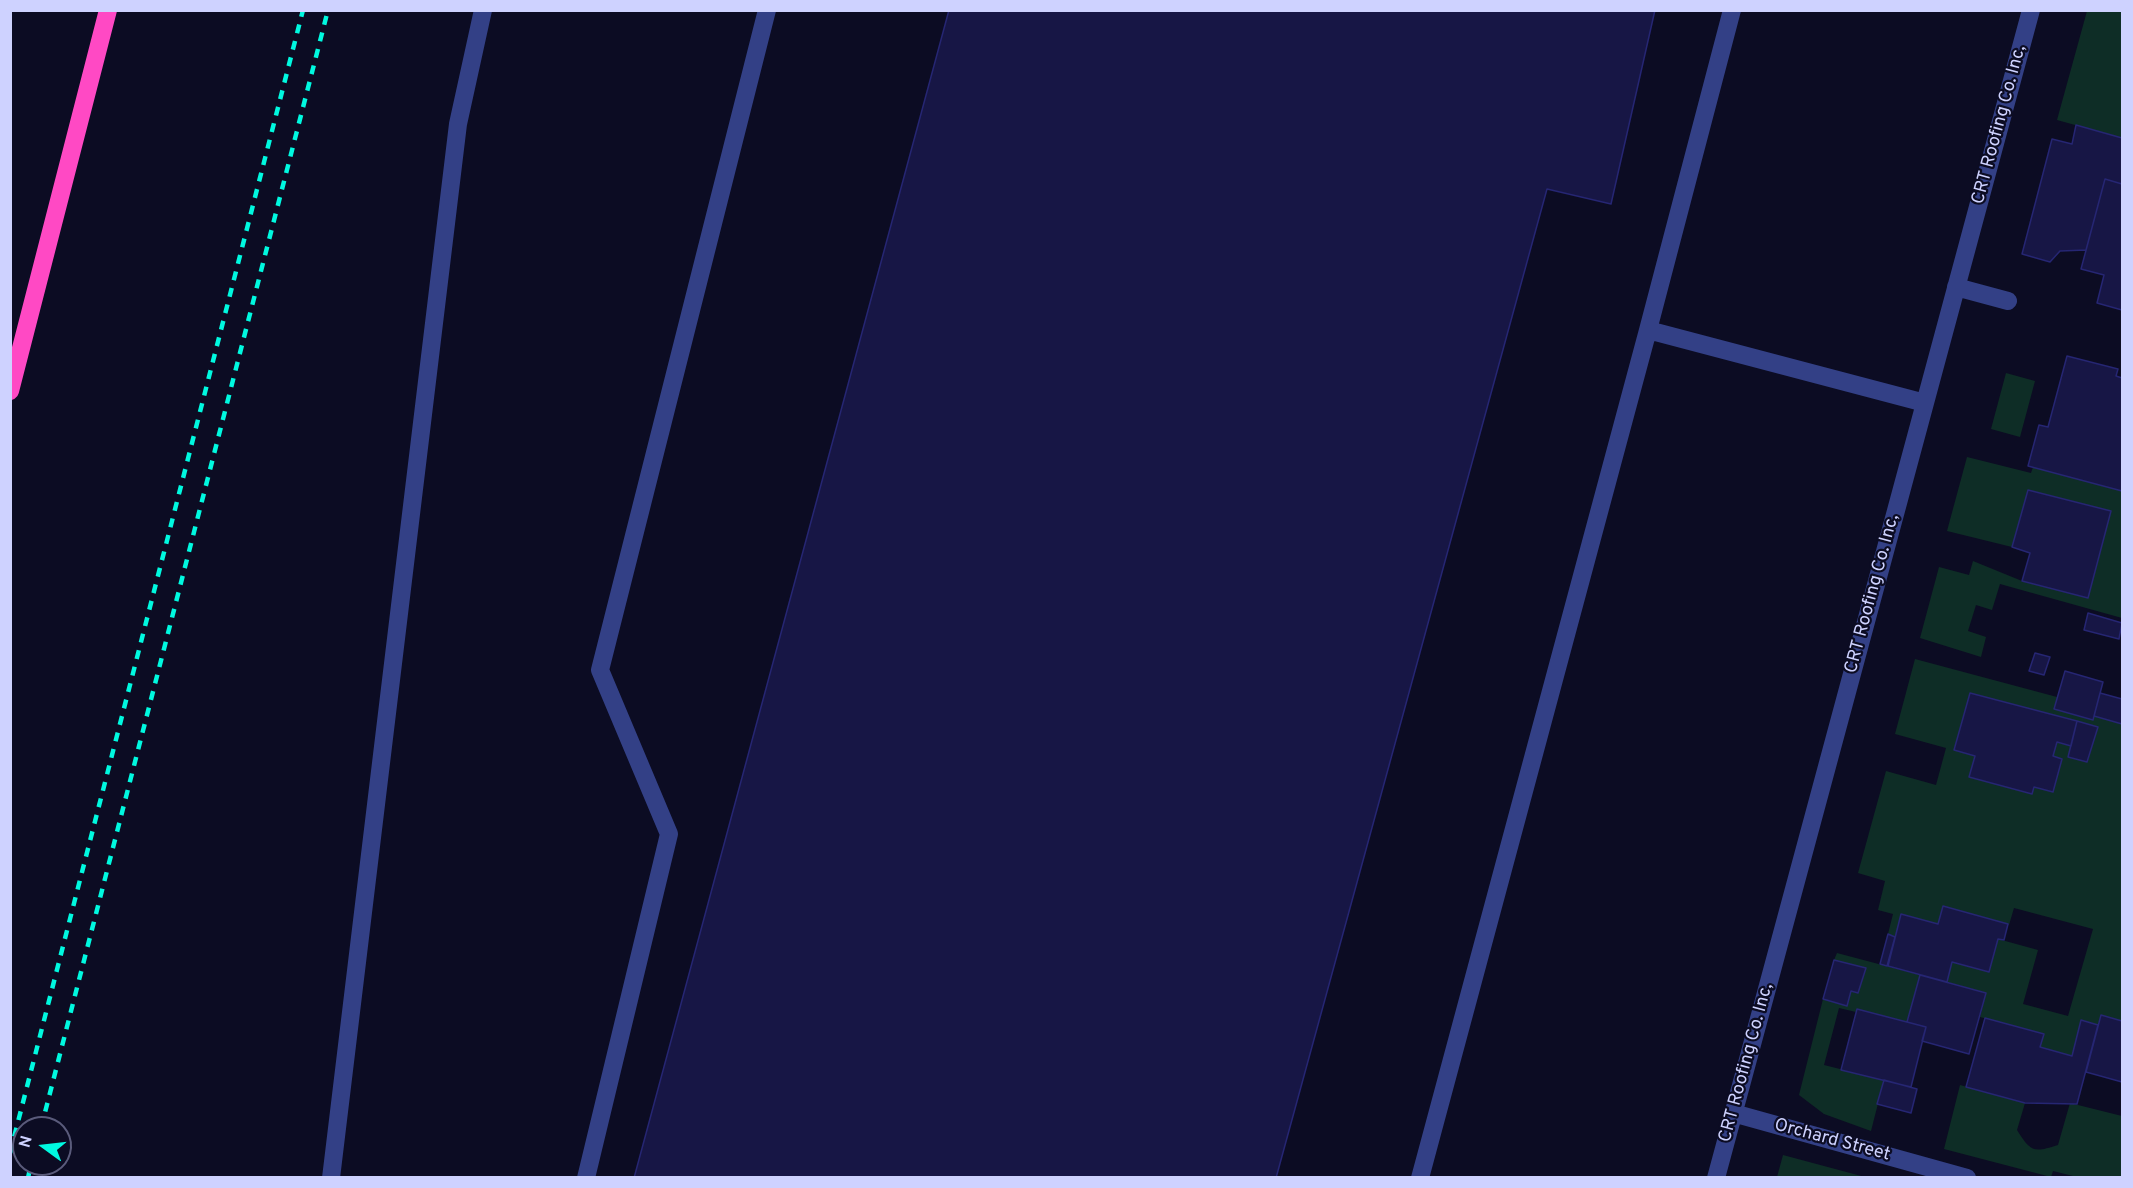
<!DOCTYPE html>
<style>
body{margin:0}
#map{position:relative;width:2133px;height:1188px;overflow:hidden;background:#0c0c23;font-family:Overpass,sans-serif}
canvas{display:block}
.frame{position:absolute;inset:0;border:12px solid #ced2ff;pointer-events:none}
.north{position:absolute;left:12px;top:1116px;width:60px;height:60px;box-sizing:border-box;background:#0c0c23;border:2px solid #5a5b7b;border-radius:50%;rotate:285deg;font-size:16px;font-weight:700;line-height:24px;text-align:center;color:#ced2ff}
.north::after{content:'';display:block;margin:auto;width:21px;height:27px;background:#00f9e0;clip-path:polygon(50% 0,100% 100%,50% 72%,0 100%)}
</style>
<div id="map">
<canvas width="2133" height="1188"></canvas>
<div class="frame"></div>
<div class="north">N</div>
</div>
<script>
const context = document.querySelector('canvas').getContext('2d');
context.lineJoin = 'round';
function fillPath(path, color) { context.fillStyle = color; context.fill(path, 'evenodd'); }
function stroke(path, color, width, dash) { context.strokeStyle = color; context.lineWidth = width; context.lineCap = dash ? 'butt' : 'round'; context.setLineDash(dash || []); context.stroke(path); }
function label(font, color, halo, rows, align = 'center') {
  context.font = font + ' Overpass,sans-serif'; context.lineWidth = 4.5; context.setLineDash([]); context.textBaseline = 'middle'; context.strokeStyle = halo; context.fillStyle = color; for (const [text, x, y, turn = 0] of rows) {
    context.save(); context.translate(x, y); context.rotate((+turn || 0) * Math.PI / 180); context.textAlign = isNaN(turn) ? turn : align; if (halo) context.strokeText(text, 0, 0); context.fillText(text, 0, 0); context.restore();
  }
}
const green = new Path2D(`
 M2087,11H2122V138L2057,120Z
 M2006,373L2035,381L2020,437L1991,429Z
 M1967,457L2031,473L2033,467L2122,489V618L2000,584L1992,610L1976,605L1968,631L1986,637L1981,657L1920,638L1939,567L1969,575L1973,561L2022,581L2088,598L2111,511L2028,490L2012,547L1947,531Z
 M1915,659L2057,697L2094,716L2122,724V1021L2101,1015L2098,1025L2082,1020L2072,1056L2040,1047L2043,1034L1980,1017L1986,993L1947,982L1952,962L1989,972L1998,939L2038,950L2023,1004L2068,1016L2093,929L2014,908L2009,925L1943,907L1938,924L1895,937L1888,934L1893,914L1878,910L1885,881L1858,873L1886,771L1936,785L1946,748L1895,734ZM1970,693L2098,727L2087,762L2068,757L2071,746L2057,742L2053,756L2062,759L2053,792L2034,787L2032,794L1969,777L1975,756L1954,750Z
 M1837,953L1920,975L1907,1022L1857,1009L1856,1012L1839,1008L1824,1065L1884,1080L1871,1131L1824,1114L1799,1095L1823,999L1847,1006L1851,991L1858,993L1865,969L1834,960Z
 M1960,1085L2025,1103L2017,1130C2031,1152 2033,1153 2058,1145L2070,1103L2122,1116V1177H2077L2053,1171L2051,1177L1944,1149Z
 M1783,1155L1865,1177H1777Z`);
const building = new Path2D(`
 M949,10H1655L1611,204L1547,189L1276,1178H634Z
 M2076,125L2122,138V184L2105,179L2086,250L2060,251L2050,262L2022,254L2052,139L2072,144Z
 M2105,179L2122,184V310L2097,303L2104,275L2081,269Z
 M2067,356L2118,369L2116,376L2122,378V491L2028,466L2039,425L2048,427Z
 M2028,490L2111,511L2088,598L2022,581L2030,553L2012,547Z
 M2088,613L2122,623L2119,639L2084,630Z
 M2035,653L2050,657L2044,675L2029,671Z
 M2065,671L2103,682L2093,720L2054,709Z
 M1970,693L2077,721L2071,746L2057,742L2053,756L2062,759L2053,792L2034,787L2032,794L1969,777L1975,756L1954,750Z
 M2100,693L2122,699V724L2094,716Z
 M2077,721L2098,727L2087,762L2068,757Z
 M1943,906L2008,924L2004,940L1998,939L1989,972L1952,962L1947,982L1888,966L1901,914L1938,924Z
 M1888,934L1895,937L1887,966L1880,964Z
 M1834,960L1866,968L1858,993L1851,991L1847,1006L1823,999Z
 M1920,975L1986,993L1969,1054L1922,1041L1926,1027L1907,1022Z
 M1857,1009L1926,1027L1911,1087L1841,1070Z
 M2101,1015L2122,1021V1082L2086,1072Z
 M1985,1018L2044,1034L2040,1047L2072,1056L2081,1020L2098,1025L2077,1104L2025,1103L1966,1087Z
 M1884,1080L1917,1089L1911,1113L1877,1104Z`);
const minor = new Path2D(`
 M1732,10L1648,330L1925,403
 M1956,287L2008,301
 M1733,1113L1967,1178
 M331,1178L458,124L483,10
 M586,1178L669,834L600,670L767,10
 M1420,1178L1648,330
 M1716,1178L2031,10`);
const highway = new Path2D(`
 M10,391L108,10`);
const rail = new Path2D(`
 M41,1128L328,10
 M10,1153L303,10
 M28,1178L31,1164`);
const streetNames = [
 ["CRT Roofing Co. Inc,",2000,125,-75],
 ["CRT Roofing Co. Inc,",1873,594,-75],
 ["CRT Roofing Co. Inc,",1747,1063,-75],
 ["Orchard Street",1832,1141,15]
];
fillPath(green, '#0e2d26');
fillPath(building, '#171645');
stroke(building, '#262673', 1.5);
stroke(minor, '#334086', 18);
stroke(highway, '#ff49c4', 18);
stroke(rail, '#00f9e0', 4.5, [9, 8]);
label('18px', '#ced2ff', '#0c0c23', streetNames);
</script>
